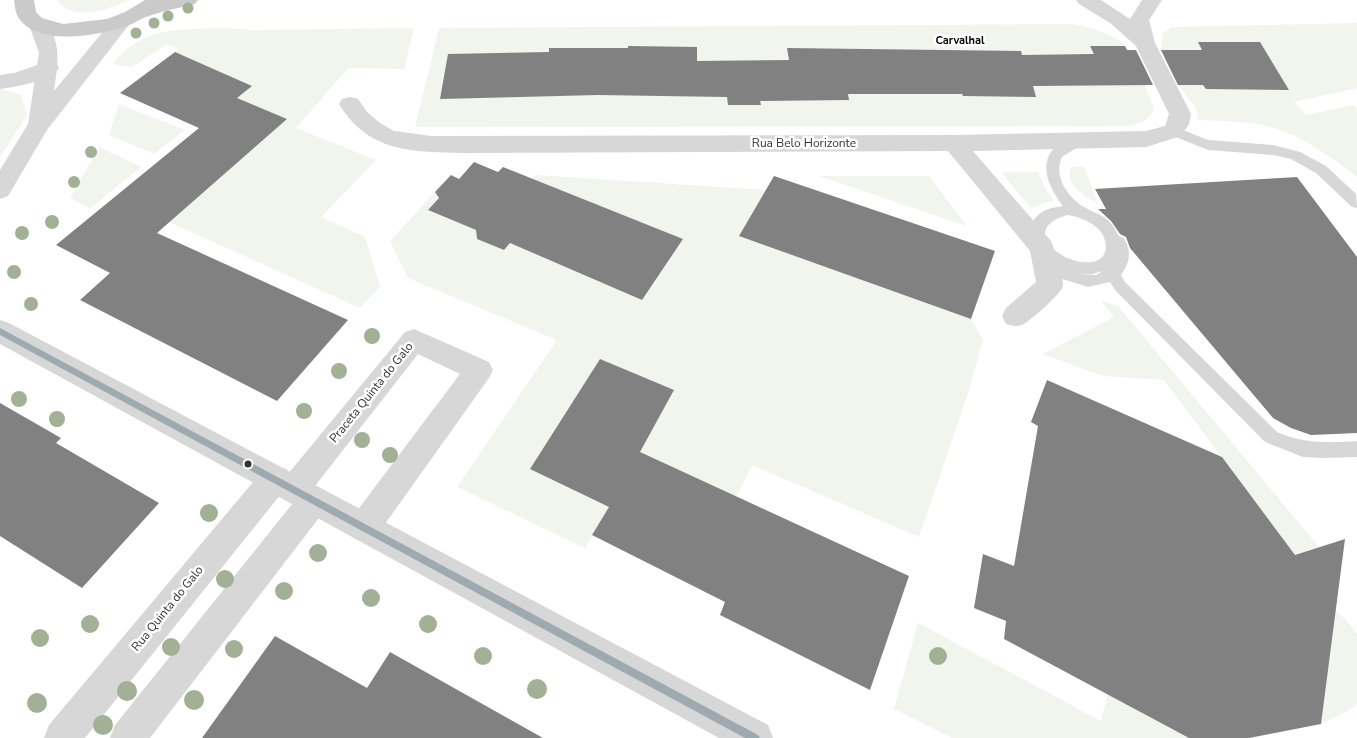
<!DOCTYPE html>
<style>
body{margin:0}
canvas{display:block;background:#fff}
</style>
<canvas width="1357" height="738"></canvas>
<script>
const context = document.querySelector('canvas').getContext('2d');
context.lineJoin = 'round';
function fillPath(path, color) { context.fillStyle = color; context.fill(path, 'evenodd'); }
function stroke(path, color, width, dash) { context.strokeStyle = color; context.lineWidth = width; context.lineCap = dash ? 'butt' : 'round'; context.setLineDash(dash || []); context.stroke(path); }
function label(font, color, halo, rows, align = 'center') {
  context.font = font + ' "Nunito Sans",sans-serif'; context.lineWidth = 5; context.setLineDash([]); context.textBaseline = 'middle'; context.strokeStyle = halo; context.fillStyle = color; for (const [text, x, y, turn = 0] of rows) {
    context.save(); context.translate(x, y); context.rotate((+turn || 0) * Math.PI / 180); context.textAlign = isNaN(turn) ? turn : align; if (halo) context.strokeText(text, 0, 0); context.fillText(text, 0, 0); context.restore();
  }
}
const green = new Path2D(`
 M57,0H128C109,10 72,22 57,0Z
 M1357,23V88L1294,102L1306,115L1353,105L1357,109V177C1331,157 1303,136 1271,127C1247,121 1222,121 1198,120L1196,108L1176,83L1161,50L1163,33L1172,27Z
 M1073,24C1089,27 1113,34 1124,45C1131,52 1152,100 1154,110C1146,122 1140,124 1126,126L415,127L439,28Z
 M222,28L256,30L414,28L404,69L348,68L296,128L376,160L321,217L365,237L380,287L360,308L169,222L287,119L251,104H230L252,86L175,52L178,49L167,44L132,67L113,64C142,26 177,30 222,28Z
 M0,88L21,95L27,115L0,157Z
 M119,104L185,130L154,154L109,135Z
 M99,147L141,167L90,208L70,198Z
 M1071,167H1084L1098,204C1085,196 1064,185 1071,167Z
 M1001,172H1038L1045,188L1054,201L1047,202L1031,208Z
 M535,175L766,190L740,236L971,319L983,340L968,393L919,537L752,465L736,497L640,452L674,391L600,359L530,469L609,507L585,548L457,487L557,340L408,278L390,241L435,192L439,198L428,211L476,230L477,239L504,250L510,243L642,300L683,239L552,187H525Z
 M819,176H929L967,226Z
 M1101,301L1118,306L1319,547L1295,555L1164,380L1103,376L1043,354L1114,317Z
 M1336,611L1346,620L1357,634V704L1351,709L1321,724Z
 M918,623L1101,721L1108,694L1189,738H952L894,709Z`);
const building = new Path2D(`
 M1198,42H1260L1289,90L1206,89L1203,85H1178L1161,50H1202Z
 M628,46L697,47V61L789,60L787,48L1021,51L1022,55L1094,54L1090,46H1125L1127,50H1136L1153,85L1033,86L1036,97L963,96L962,94H848L849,100L760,101L761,105H728L727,97L598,95L440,99L448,54L549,52V48H628Z
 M175,52L252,86L237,98L287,119L157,233L348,320L277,401L80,300L110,273L56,245L199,128L120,93Z
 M474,162L498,172L503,167L683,239L642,300L510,243L504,250L477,239L476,230L428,210L439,198L435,192L451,175L459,179Z
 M774,176L995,251L971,319L739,236Z
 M1297,177L1357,257V433L1311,435L1291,428L1273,418L1130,248L1126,237L1120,234L1111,221L1098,209H1106L1095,189Z
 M600,359L674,390L640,452L909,576L870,690L720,615L725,602L592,535L609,507L530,469Z
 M1047,380L1222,457L1295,555L1345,539L1321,724L1249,738H1189L1004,639L1006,621L974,608L983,554L1014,566L1038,426L1031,422Z
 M0,403L61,438L56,443L159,503L82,588L0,536Z
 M275,636L367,688L390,652L543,738H202Z`);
const service = new Path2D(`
 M1173,126L1208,140L1273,145L1300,152L1326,166L1356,194L1357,208L1352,207L1316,173L1291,159L1273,155L1208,150L1168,134L1166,131L1168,128Z
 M1079,135L1084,137L1086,140L1084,143L1062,157C1053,176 1068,198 1084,207C1092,212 1101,214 1108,220C1113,225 1116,231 1119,236L1124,238C1132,252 1130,262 1121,275L1125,282L1277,432C1304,444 1328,443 1357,441V457L1323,458L1303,457L1265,442L1115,290L1110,282L1088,287L1053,276L1051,272L1053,268L1056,267C1038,254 1015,228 1044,211C1049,208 1057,207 1063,206C1040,176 1037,147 1079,135ZM1068,215C1078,217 1088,220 1096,227C1108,236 1112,259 1092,262C1061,266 1018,228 1068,215ZM1103,271L1096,275L1080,274H1092Z`);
const minor = new Path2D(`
 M1076,0H1101L1130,19L1142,0H1162L1149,20L1155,43L1191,114L1189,124L1181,136L1146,147L973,151L1051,241C1054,248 1064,279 1063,286C1062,293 1031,320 1024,324C1017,327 1012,326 1006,324L1002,316L1006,308L1036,282L1030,251L948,151L465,153C413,152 369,153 339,104L342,99L350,97L358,99L368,113L380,123L394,131L432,136L954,135L1146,131L1165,126L1169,114L1136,46L1110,23L1079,4Z
 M49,61L56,63L59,68C51,81 15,87 0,89V75L14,73Z
 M414,329L489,362L493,370L489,378L375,538L364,542L353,538L349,527L353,516L460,374L418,354L315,486L325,490L329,500L325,510L150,738H110L115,725L293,503L283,499L281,494L85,738H44L49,725L264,469L275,465L286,469L288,474L405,332Z`);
const tertiary = new Path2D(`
 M122,15L129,17L132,21L47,130L8,196L0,199V170L28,124L39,53L29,25L32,21L39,19L46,21C62,45 58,64 54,91L115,17Z
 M0,320L9,323L768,725L773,738H719L0,344Z`);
const primary = new Path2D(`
 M14,0H34L36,12L42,18L63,24L107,19L125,12L145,0H198L195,4C179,8 162,11 146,17C140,19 135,23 129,25C101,36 34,48 17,15C15,11 15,5 14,0Z`);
const bus1 = new Path2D(`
 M0,328L758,735L760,738H745L0,335Z`);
const trees = [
 [188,8,5.5],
 [168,16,5.5],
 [154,23,5.5],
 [136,33,5.5],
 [91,152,6],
 [74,182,6],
 [52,222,7],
 [22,233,7],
 [14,272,7],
 [31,304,7],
 [372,336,8],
 [339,371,8],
 [19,399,8],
 [304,411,8],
 [57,419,8],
 [362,440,8],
 [390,455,8],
 [209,513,9],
 [318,553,9],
 [225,579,9],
 [284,591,9],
 [371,598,9],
 [90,624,9],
 [428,624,9],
 [40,638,9],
 [171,647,9],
 [234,649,9],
 [483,656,9],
 [938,656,9],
 [537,689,10],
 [127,691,10],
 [194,700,10],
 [37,703,10],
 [103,725,10]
];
const markers = [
 [248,464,4.5,"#333"]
];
const farNeighbourhoodnames = [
 ["Carvalhal",960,41]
];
const streetNames = [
 ["Rua Belo Horizonte",804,144],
 ["Praceta Quinta do Galo",372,393,-51],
 ["Rua Quinta do Galo",168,609,-51]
];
fillPath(green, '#f1f5ed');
fillPath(building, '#818181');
fillPath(service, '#d7d7d7');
fillPath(minor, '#d7d7d7');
fillPath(tertiary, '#d7d7d7');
fillPath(primary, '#cacaca');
fillPath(bus1, '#9dabb0');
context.fillStyle = '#a2b095';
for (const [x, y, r] of trees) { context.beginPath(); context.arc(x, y, r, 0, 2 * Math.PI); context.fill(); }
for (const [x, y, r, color] of markers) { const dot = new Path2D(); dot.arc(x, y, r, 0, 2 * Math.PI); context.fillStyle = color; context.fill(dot); stroke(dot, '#fff', 2); }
label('bold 11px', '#000', '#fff', farNeighbourhoodnames);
label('12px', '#333', '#fff', streetNames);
</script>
